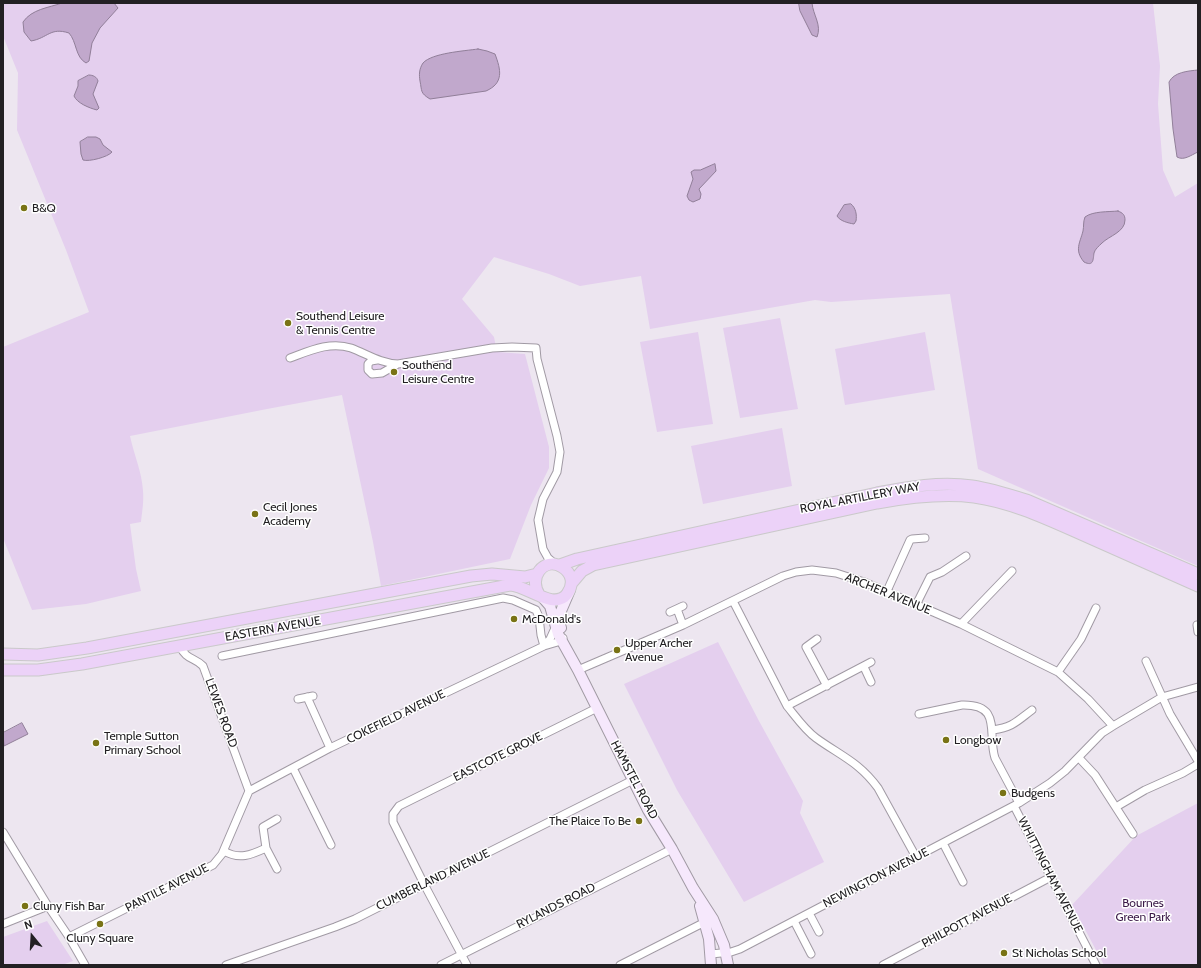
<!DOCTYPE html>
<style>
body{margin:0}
#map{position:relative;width:1201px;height:968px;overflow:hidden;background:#ede6f0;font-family:Cabin,sans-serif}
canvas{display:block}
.frame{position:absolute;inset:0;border:4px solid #222023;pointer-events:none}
.north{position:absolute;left:12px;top:916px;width:40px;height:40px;-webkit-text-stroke:3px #fff;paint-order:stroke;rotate:342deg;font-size:11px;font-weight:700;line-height:16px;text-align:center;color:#222023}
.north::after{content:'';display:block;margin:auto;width:14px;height:18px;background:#222023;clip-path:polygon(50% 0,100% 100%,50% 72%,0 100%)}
</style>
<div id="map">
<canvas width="1201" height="968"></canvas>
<div class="frame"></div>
<div class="north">N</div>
</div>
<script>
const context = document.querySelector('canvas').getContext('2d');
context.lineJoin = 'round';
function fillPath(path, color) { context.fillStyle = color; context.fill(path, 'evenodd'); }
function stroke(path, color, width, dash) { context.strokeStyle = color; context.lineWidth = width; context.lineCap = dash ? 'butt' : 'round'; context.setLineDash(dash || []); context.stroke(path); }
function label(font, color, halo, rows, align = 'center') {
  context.font = font + ' Cabin,sans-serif'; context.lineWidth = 3; context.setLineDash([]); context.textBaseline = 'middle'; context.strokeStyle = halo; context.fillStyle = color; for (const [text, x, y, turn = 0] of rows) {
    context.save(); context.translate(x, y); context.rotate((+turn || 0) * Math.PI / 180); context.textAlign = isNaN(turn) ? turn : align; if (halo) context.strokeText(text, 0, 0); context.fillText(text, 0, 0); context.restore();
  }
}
const green = new Path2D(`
 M3,3H1153L1160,66L1158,104L1163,170L1175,197L1198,183V566L978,469L950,294L831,302L815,300L650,329L641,276L580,286L549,274L494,257L462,299L494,337L497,352L525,354L549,447V468L531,505L510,559L381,586L373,542L342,395L267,409L130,436C134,455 142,472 143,491C144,502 142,512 141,522L130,524L136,569L141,591L86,604L32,610L3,538V347L89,312L66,250L17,130L18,73L3,36Z
 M780,318L798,409L740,418L723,328Z
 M698,332L713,424L657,432L640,342Z
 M925,332L935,390L845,405L835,349Z
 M782,428L792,486L703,504L691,446Z
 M718,642L759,721L803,801L800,813L824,862L744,902L677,790L624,684Z
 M1198,803V965H1104L1072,905L1136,836Z
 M47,921L73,961L62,965H3V937Z`);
const water = new Path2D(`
 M62,3H114L118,8L100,28L92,43L89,61L86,63C75,57 77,42 69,33C50,27 48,38 31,41L24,32L23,22C32,9 48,8 62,3Z
 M799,3H812C813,15 822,25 817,37L812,35L800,11Z
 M478,49L487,51L495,54C501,70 504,83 486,91L430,99C420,93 422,91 420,81C419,75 419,69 423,63C432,53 464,51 478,49Z
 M1198,70V152C1191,155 1184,161 1177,157L1173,129L1169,82C1174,72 1188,71 1198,70Z
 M89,75C93,75 97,77 98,81L93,94L99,108L97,110C89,108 77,103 74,96L78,86V81Z
 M88,137H96L100,139L103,145L112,152C108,157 89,162 83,160L81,154L80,142Z
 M715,164L716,171L699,189L701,194L700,199L693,202L689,200L687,196L693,179L691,172L694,170H700Z
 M851,204C856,208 857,215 856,221L854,224C848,223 840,221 837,216L844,205Z
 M1118,211C1123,213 1125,215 1125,220C1125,232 1109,236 1102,243C1099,246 1095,249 1094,253C1093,259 1094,267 1084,262C1074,250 1080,243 1083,231C1084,226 1083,222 1085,217C1093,211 1108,212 1118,211Z
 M22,723L28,734L4,746L3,733Z`);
const street = new Path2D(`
 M290,358C309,351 330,341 351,348C367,354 380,363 398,364L492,348L512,347L536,348L537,359L557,436L560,452L557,472L543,499L538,520L543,549L548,558L555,564
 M377,360L371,361L368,364V370L372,374L382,373L396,365
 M887,591L910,540L912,539L925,538
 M733,601L787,706C796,717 805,730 816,738C841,756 859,762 878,788L916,857
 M916,605L930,577L942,572L966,556
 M677,609L683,625
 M670,612L683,606
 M961,624L1012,571
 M1197,625L1198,632
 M817,639L806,647L827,686
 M180,646C186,660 194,657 203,666L249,791
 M544,646L550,639L555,628
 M222,656L503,598L513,600L536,610L539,617L541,635L544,646
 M1146,661L1170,714L1198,761
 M864,667L871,682
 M578,670L683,625L783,576L796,572L812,570L836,573L864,582L961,624L1058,672L1088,699L1113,726
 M1058,672L1081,639L1096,608
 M307,697L330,748
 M298,699L313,696
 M787,706L871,662
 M919,714L962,705C1003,704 987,734 995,758L1019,803
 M993,730C1013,727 1016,722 1032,710
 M1079,758L1095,775L1133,834
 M293,768L331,845
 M249,791L330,748L544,646L561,641L563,638
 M1014,806L1096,965
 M1116,807L1145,790L1183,773L1198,764
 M3,832L48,906L69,937L85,965
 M943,843L963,882
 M224,851C239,860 251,855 266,848
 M277,869L266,848L263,827L277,819
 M809,913L819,932
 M794,921L811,954
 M3,924L48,906
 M69,937L213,865L222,854L249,791
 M711,954L731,952L740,949L1019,803L1050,783L1065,771L1102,733L1113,726L1162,697L1198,687
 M226,965L335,927L355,919L633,780
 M441,965L672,849
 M467,965L424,884L393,822V814L399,806L597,708
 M620,965L707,921
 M883,965L1051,877`);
const secondary = new Path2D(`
 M543,598L550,606L558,634L578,670L648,810L672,849L693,888L713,919L724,945L728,965
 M561,628L558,618L570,590
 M700,906L709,939L711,965`);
const primary = new Path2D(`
 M560,565L577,559L877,493C908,487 941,481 972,486C992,489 1010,495 1029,501L1198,574
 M571,584L582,571L593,565L877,503C910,497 942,493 974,497C1011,502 1047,519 1081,534C1120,551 1159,569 1198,586
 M3,654L38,655L87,648L471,576L492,574L525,577L537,574
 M3,670H38L82,664L510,585C528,586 554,611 567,594C570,590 572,584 571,579C570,574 567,570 562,567C544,556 527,578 540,596`);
const markers = [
 [24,208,4,"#797315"],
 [288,323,4,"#797315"],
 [394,372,4,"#797315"],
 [255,514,4,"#797315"],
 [514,619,4,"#797315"],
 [617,650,4,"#797315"],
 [946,740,4,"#797315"],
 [96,743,4,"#797315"],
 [1003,793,4,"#797315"],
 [639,821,4,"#797315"],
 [25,906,4,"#797315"],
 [100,924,4,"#797315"],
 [1004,953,4,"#797315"]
];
const poiNames = [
 ["B&Q",32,208],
 ["Southend Leisure",296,316],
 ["& Tennis Centre",296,330],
 ["Southend",402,365],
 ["Leisure Centre",402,379],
 ["Cecil Jones",263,507],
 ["Academy",263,521],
 ["McDonald's",522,619],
 ["Upper Archer",625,643],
 ["Avenue",625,657],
 ["Temple Sutton",104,736],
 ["Primary School",104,750],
 ["Longbow",954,740],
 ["Budgens",1011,793],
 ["The Plaice To Be",631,821,"right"],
 ["Cluny Fish Bar",33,906],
 ["Cluny Square",100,938,"center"],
 ["St Nicholas School",1012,953]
];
const streetNames = [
 ["ROYAL ARTILLERY WAY",860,498,-11],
 ["ARCHER AVENUE",888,594,22],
 ["EASTERN AVENUE",273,629,-10],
 ["LEWES ROAD",221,713,70],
 ["COKEFIELD AVENUE",396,717,-26],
 ["EASTCOTE GROVE",498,757,-26],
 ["HAMSTEL ROAD",634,780,62],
 ["WHITTINGHAM AVENUE",1050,875,63],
 ["NEWINGTON AVENUE",876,878,-27],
 ["CUMBERLAND AVENUE",433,880,-26],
 ["PANTILE AVENUE",167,888,-27],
 ["RYLANDS ROAD",556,906,-27],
 ["PHILPOTT AVENUE",967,921,-28]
];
const parkNames = [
 ["Bournes",1143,903],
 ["Green Park",1143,917]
];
fillPath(green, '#e4cfee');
fillPath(water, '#c1a8cc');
stroke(water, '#917f99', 1);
stroke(street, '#a19aa4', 9);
stroke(secondary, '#a19aa4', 12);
stroke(primary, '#cac9ca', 13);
stroke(street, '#fff', 7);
stroke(secondary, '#f6e8fc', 10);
stroke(primary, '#ecd2f8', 11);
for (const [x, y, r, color] of markers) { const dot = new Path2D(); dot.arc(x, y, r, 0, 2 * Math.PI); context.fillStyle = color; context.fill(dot); stroke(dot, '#fff', 1.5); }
label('12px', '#222023', '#fff', poiNames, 'left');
label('12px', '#222023', '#fff', streetNames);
label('12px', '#3b1a48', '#fff', parkNames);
</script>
